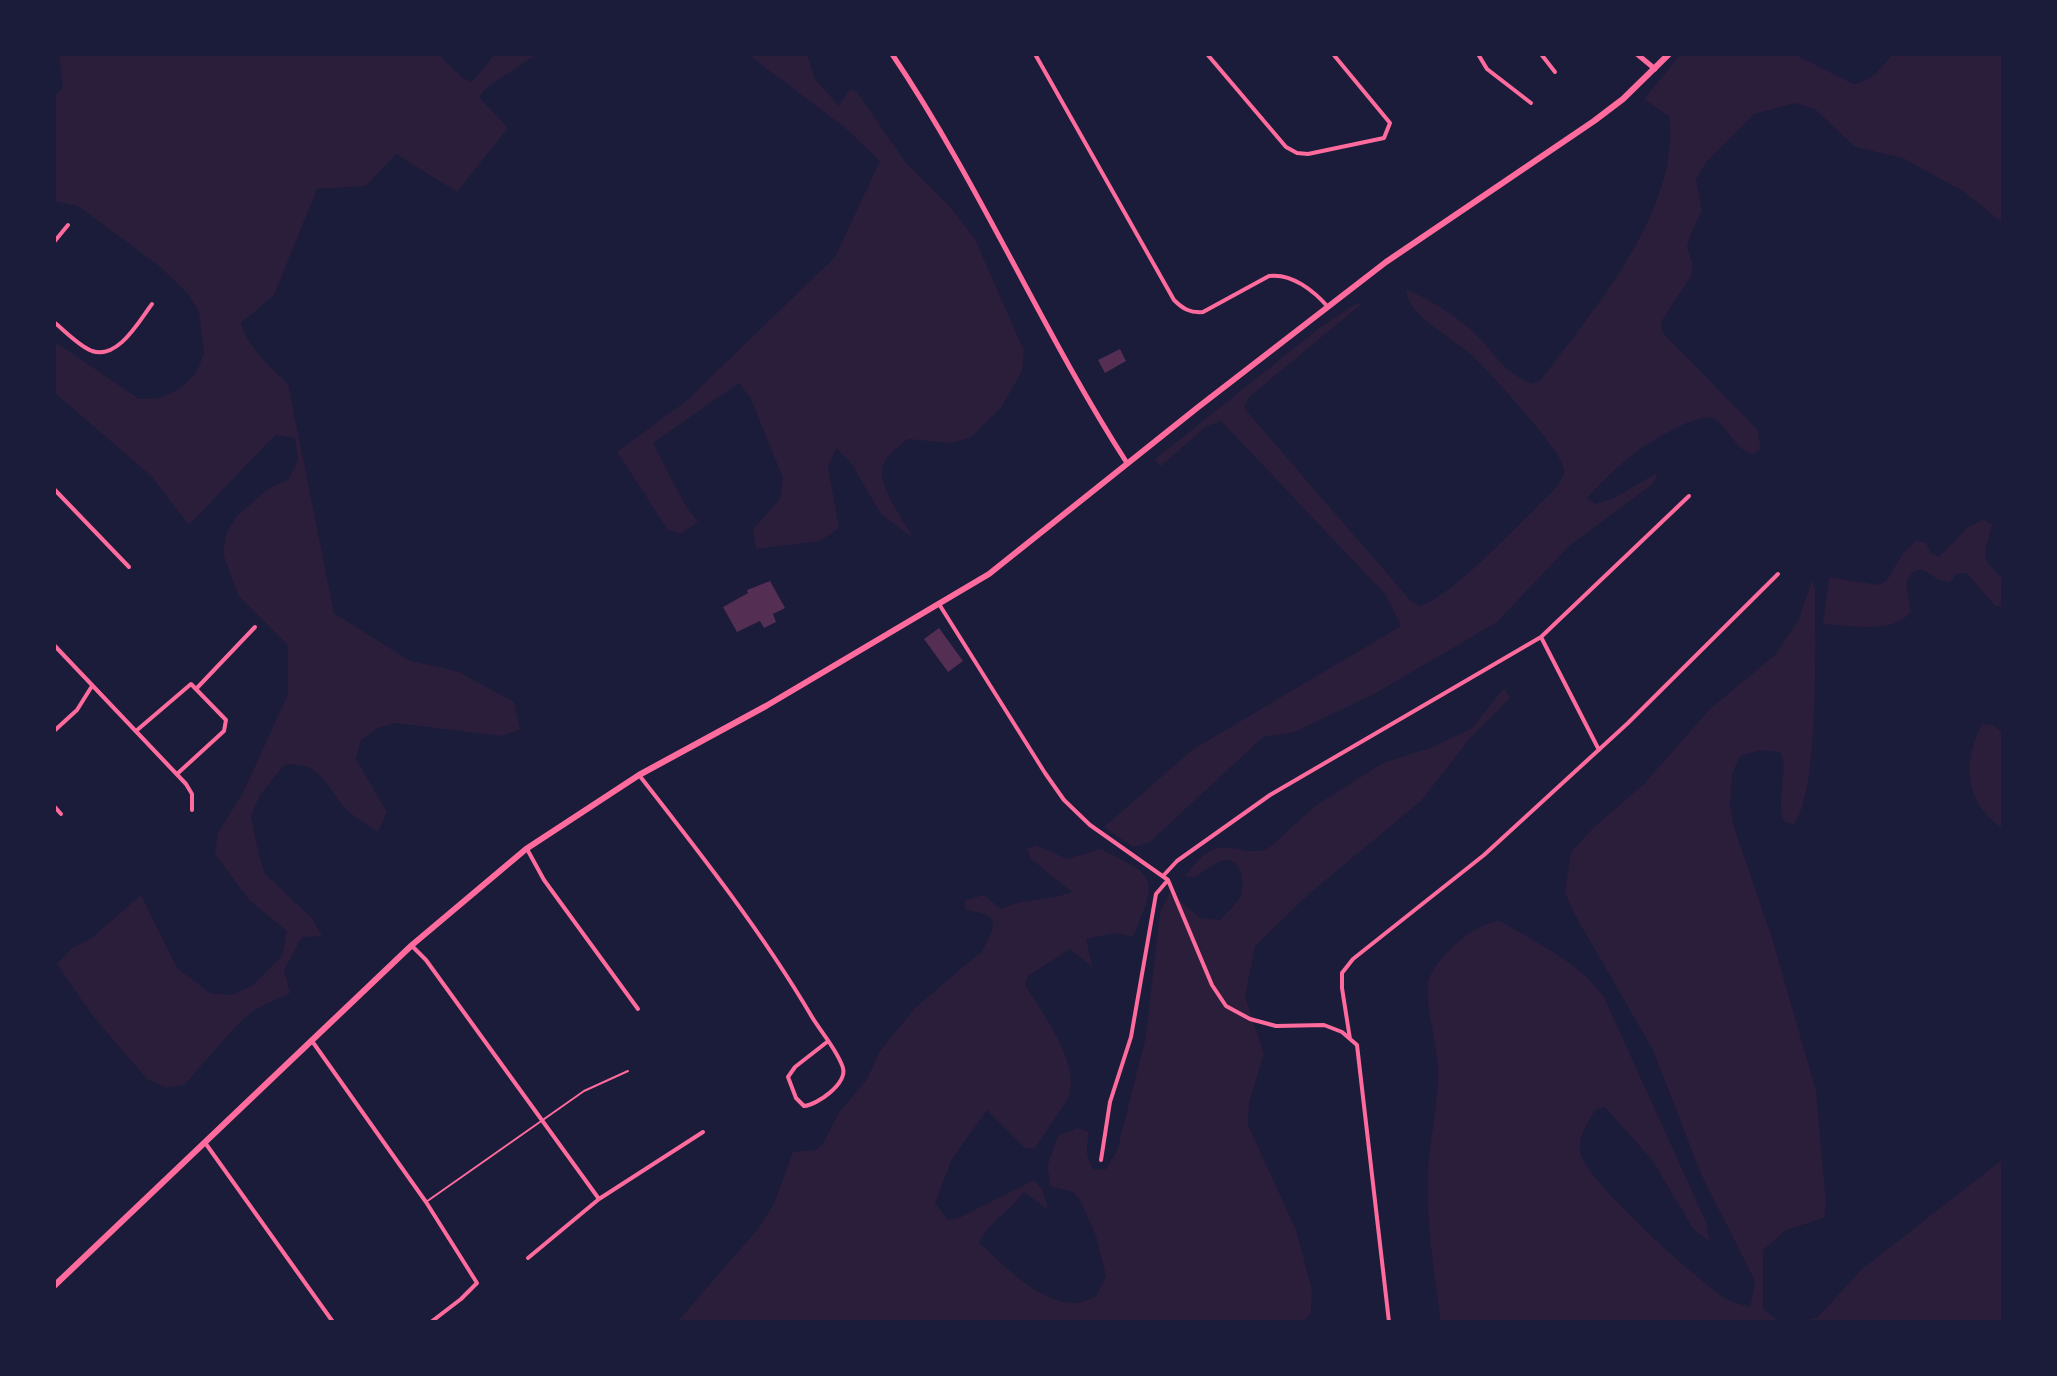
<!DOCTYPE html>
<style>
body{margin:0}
#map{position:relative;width:2057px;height:1376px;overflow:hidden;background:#1b1b3a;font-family:"Exo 2",sans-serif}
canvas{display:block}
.frame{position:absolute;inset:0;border:56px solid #1b1b3a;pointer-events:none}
</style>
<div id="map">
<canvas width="2057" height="1376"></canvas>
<div class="frame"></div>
</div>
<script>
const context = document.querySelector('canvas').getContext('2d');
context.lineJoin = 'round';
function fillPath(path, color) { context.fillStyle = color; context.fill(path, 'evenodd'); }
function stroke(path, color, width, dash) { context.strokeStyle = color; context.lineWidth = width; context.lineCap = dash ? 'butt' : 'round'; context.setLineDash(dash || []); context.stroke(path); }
const green = new Path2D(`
 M59,54H438L463,78L472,82L495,54H537L486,88L479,97L508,128L457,192L396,154L366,186L317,189L274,295L241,323C247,347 271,367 288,384L334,613L410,661L457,671L514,702L520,730L501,736L396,723L377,728L361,740L356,759L387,812L378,832C367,824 353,817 344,807C323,782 321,761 284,765L260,795L251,816L259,855L265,874L312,918L322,936L302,937L284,970L290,993L254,1010L238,1024L184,1085L166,1088L147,1079L92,1015L57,964L72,948L92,938L141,895L177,968L210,993L232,995L252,986L282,956L287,931L249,900L215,854L218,832L242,795L288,694V645L238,595L223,554L226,534L237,516L269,488L288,480L298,460L295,438L275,435L189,525L151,476L54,392V341L139,399L160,398L180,389L196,373L204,354L199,312L188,294L158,265L78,206L54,201V95L63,88Z
 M747,54H807L815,79L839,106L850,89L857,92L906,163L950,207L975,239L1024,351L1022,371L1001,408L970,438L949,443L908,439C898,447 883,457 882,471C880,488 905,524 914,539L881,514L851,463L836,448L828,466L839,528L820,541L756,549L753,529L780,499L783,478L751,399L739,383L653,443L685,505L698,522L680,534L668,530L617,452L685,402L835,257L880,161L844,127Z
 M1681,54H1794L1853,84C1872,82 1881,67 1893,54H2003V223L1964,192L1903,158L1855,147L1816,110L1795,103L1754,114L1707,161L1696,179L1702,210L1689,238L1687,247L1693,266L1691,276L1661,322L1662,332L1757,429L1761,449L1752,454C1732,448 1728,424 1712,418C1697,412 1640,448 1627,459C1613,471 1599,485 1587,498L1595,504L1614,498L1657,473L1654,483L1569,546L1497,622L1376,693L1295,732L1263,737L1150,842L1133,847L1104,827L1192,750L1401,626L1385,594L1221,421L1207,426L1161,466L1154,460L1318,329L1352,306L1364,302L1248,398L1244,408L1410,600L1419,606C1452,598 1523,519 1551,493C1557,486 1564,479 1564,470C1564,452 1486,368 1469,353C1450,335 1409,318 1406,290C1429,298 1451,313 1470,329C1494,350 1501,372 1533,384L1541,380C1594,309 1681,209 1669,116L1644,99Z
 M1984,519L1992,525C1985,554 1978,558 2003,578V607L1995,606L1967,573L1956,574L1950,582L1939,580L1922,569L1912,573L1906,582L1911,612C1892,635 1850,625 1823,624L1829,577L1879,585L1887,580L1903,553L1917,540L1926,543L1930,552L1939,557L1967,528Z
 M1812,580L1815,589C1815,636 1820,791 1794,824L1784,822C1775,797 1790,769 1780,752L1760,750L1740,756L1732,774L1730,805L1734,827L1772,938L1816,1091L1826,1203L1824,1218L1786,1230L1763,1250V1309L1779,1322H1441C1434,1273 1426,1222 1428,1171C1430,1137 1439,1101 1438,1066C1436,1042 1426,1006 1428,984C1431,960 1477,921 1500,921C1537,943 1578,961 1604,997L1706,1222L1710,1242L1694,1230L1652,1160L1605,1107L1596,1109C1587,1124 1577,1137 1581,1155C1589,1183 1700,1283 1728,1300C1734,1303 1743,1305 1750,1307L1755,1281L1701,1174L1653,1050L1575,915L1565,893L1571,852L1593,828L1644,784L1709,710L1775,655L1799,619Z
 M1504,688L1510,698L1471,737L1421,801L1310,893L1255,946L1245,997L1264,1054L1249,1103L1248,1125L1296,1230L1312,1290L1311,1313L1304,1321L677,1322L757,1230L774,1204L793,1152L815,1150L823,1144L838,1114L867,1079L880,1051L915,1008L982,951L992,932L993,921L986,914L966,910L964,900L984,895L1001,909C1027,897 1047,902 1072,892L1031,859L1027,849L1037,845L1067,859L1100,849C1157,877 1159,876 1133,937L1115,933L1086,939L1093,968L1070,949L1028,976L1025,985C1043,1014 1080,1061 1069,1097L1035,1148H1025L987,1110L952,1159L935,1203L948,1220L959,1218L1034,1180L1043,1190L1048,1210L1024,1192C1008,1214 991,1219 979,1243C1005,1265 1037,1302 1074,1303C1081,1304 1089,1299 1096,1296L1106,1276L1096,1236L1079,1198L1071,1191L1051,1187L1047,1166L1058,1136L1077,1128L1089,1132C1087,1147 1084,1158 1095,1170L1106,1169L1117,1151L1146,1036L1160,912L1170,892L1200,918L1220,920C1226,913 1238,903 1241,895C1246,879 1240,853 1218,862C1210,866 1202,873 1194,878L1185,876C1193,866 1204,851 1217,848C1235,844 1251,857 1269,848L1315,806L1383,763L1433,747L1472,728Z
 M1982,724L1993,725L2003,733V829C1964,802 1962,763 1982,724Z
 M2003,1159V1322H1796L1817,1318L1861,1270Z`);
const building = new Path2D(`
 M1120,349L1126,361L1105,373L1098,360Z
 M770,581L785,608L773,614L776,622L764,628L760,621L737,632L723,607L748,593L747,590Z
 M939,628L963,661L948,672L924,639Z`);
const service = new Path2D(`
 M426,1202L584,1091L628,1071`);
const minor = new Path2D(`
 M1035,54L1174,300C1183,309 1190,313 1203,312L1269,276C1292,273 1314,291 1328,307
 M1207,54L1286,147L1297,153L1308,154L1384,138L1390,123L1333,54
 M1478,54L1487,69L1531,103
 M1541,54L1555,72
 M54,242L68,225
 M54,322C65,331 79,346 92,351C118,360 139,321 152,304
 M54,489L129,567
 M939,604L1045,773L1064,800L1090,825L1168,880L1212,985L1226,1006L1250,1019L1276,1026L1324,1025L1342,1032L1357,1045L1389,1322
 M1541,637L1599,750
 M54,645L186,784L192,794V810
 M196,689L255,627
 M54,731L77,710L92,686
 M136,731L191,684L226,720L224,731L177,774
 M639,775C700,853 762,932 812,1017C821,1032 838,1051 843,1068C847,1084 817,1105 804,1106L796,1098L788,1077L795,1067L827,1042
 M54,806L61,814
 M527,849L544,880L638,1009
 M1163,876L1177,861L1270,795L1541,637L1689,496
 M412,946L426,960L599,1199
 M1350,1039L1342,988V973L1353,959L1484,855L1628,723L1778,574
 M312,1041L426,1202L477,1283L461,1299L431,1322
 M206,1144L333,1322
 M1101,1160L1110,1102L1131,1037L1156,894L1168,880
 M528,1258L599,1199L703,1132`);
const tertiary = new Path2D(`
 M892,54C980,185 1042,331 1127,463
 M1637,54L1655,69`);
const secondary = new Path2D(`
 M54,1286L412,945L526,849L639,775L766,706L989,574L1197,408L1386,262L1594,121L1623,99L1669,54`);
fillPath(green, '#2a1e3b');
fillPath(building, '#542f53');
stroke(service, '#ff6b9d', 2);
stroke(minor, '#ff6b9d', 4);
stroke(tertiary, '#ff6b9d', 5);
stroke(secondary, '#ff6b9d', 6);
</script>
